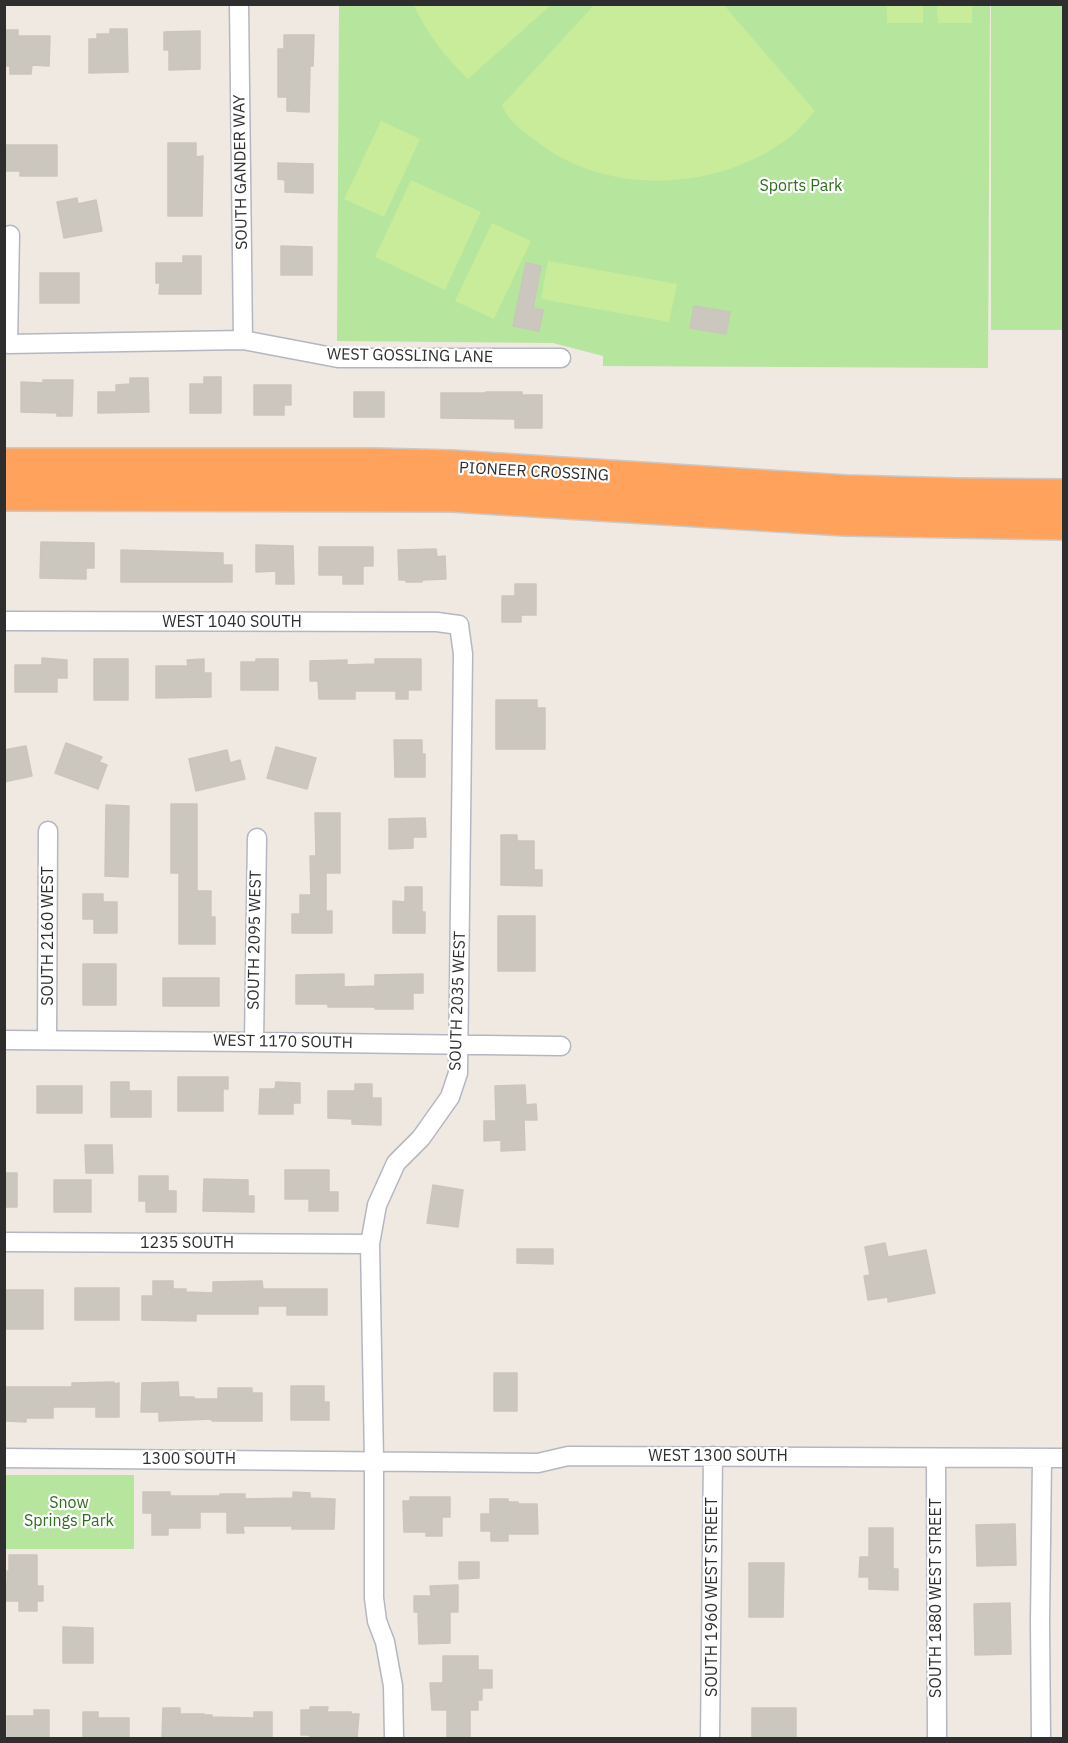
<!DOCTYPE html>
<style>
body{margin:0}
#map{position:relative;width:1068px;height:1743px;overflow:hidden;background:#efe9e1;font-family:"IBM Plex Sans",sans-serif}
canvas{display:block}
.frame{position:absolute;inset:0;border:6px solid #2e2e2e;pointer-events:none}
</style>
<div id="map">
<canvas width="1068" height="1743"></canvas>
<div class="frame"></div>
</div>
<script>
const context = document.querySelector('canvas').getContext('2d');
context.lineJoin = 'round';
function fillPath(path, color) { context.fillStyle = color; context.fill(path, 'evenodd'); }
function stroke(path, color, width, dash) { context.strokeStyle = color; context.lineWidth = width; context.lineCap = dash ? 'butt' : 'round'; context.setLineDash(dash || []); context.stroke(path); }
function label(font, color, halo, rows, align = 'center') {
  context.font = font + ' "IBM Plex Sans",sans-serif'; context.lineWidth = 4.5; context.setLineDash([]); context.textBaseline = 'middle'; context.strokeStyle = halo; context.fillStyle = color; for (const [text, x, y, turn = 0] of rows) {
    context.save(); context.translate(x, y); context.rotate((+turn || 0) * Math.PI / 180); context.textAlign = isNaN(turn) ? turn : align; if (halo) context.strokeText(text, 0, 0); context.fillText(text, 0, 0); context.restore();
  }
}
const green = new Path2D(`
 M339,5H990L988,368L603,366V356L553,343L337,341Z
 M991,5H1063V330H991Z
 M5,1475H134V1549H5Z`);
const pitch = new Path2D(`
 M723,4L815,111C809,117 803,125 797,131C729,190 613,199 540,144C526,133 508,122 502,105L594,5Z
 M414,5H551L468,79C445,57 427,34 414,5Z
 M887,5H923V23H887Z
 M937,5H972V23H938Z
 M381,121L420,139L384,217L344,199Z
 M411,180L481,212L445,290L375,257Z
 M492,223L531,241L494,319L455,301Z
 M548,261L677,284L669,322L541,299Z`);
const building = new Path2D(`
 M110,29H127L128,72L89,73V39H97V34H110Z
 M4,30H18V36H50L49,66L32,65L31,74H10V66H4Z
 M200,31V69L169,70V50H164V32Z
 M284,35H314L313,66H310L309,112L287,111V97H278V49H284Z
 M168,143H196V157L203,156L202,216H168Z
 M5,145H57V176H20V171H6Z
 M278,163L313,164V193L285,192V180L278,179Z
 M77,198L78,204L96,200L102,231L64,238L57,202Z
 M281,246L312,247V275H281Z
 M183,256H201V294H159L160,283H156V263H183Z
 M526,263L541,266L533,308L543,310L539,331L513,326Z
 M40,273H79V303H40Z
 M694,306L730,312L726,334L690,328Z
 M204,377H221V413H190V384H204Z
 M130,378H148L149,412L98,413V392H116V385L130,384Z
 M43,380H73L72,416H57V413L21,412V382L43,383Z
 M254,385H291V405H284V415H254Z
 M354,392H384V417H354Z
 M486,392H522V395H542V428H515V419L441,418V393H486Z
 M41,542L94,543V568H86V579L40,578Z
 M256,545L293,546L294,584H276V571L256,572Z
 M319,547H373V566H363V584H343V575H319Z
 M436,549L437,557L445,556L446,579L422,580V582H406V580H399L398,550Z
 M121,550L223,553V565H232V582H121Z
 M515,584H536V615H521V622H502V596H515Z
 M42,658L67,660V678H57V692H15V665H42Z
 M94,659H128V700H94Z
 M204,659V673H211V697L156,698V666H188L187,660Z
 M256,659H278V690H241V662H256Z
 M375,659H421V690H408V699H396V691H355V699H319L318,681H310V661L347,660V665L375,664Z
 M496,700H537V708H545V749H496Z
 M394,740H422V754H425V777H395Z
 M66,743L102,757L99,762L107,765L98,789L55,773Z
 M26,746L32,776L4,782V750Z
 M276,747L316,758L307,789L267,778Z
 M227,750L230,763L240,760L245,779L196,791L189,759Z
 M171,804H197V891H211V917H215V944H179V873H171Z
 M106,805L129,806L128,877L105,876Z
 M315,813H340V873H326V911H332V933H292V914H300V895H311L310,856H316Z
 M425,818L426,837H413V848L389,849V819Z
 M501,835H517V841H534V870H542V886L501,885Z
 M405,887H422V912H425V933H393V901L405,902Z
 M83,894H103V902H117V933H94V919H83Z
 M498,916H535V971H498Z
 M83,964H116V1005H83Z
 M344,974V987L375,986V975L423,974V993H413V1009H375V1007H328V1004H296V975Z
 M163,978H219V1006H163Z
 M178,1077H228V1089H223V1111H178Z
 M111,1082H129V1091H151V1117H111Z
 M276,1082L300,1083V1103H293V1114H259L260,1089H275Z
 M355,1084H372V1098H381V1125L352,1124V1119L328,1118V1091H355Z
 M525,1085L526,1105L536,1104L537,1120H524L525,1150L501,1151V1140L484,1141V1121H496L495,1086Z
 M37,1086H82V1113H37Z
 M85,1145H112L113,1173H86Z
 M285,1170H329V1192H338V1211H309V1199H285Z
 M4,1173H17V1207H4Z
 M139,1176H168V1191H176V1212H146V1201H139Z
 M204,1179L248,1180V1196H254V1212L203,1211Z
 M54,1180H91V1212H54Z
 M433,1185L463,1190L458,1227L427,1223Z
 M885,1243L888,1257L926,1250L935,1293L888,1302V1297L868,1300L864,1276L870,1275L865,1247Z
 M517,1249H553V1264L517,1263Z
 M153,1281H173V1289H186V1292L213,1293V1282L262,1281L263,1289H327V1315H287V1306H258V1314H196V1321L142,1320V1296H153Z
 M75,1288H119V1320H75Z
 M6,1290H43V1329H6Z
 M494,1373H517V1411H494Z
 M114,1382V1384L119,1383V1417H96V1407H53V1418H26V1422L6,1421L4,1387H72V1383Z
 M178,1382L179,1397H194V1399H218V1388H252V1393H262V1421H212V1419L159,1421V1412H141L142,1383Z
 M291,1386H324V1402H329V1420H291Z
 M143,1492H170V1496H220V1494H245V1499L293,1498V1492L310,1493V1498L335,1499L334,1529H292V1526H243L244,1533H227V1512H200V1528H168V1535H152V1513H143Z
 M410,1497H450V1517H442V1536H426V1532H404L403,1501H410Z
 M490,1499H508V1502H518V1504H537L538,1534H508V1541H491V1531H481V1514H490Z
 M1015,1524L1016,1565L977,1566L976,1525Z
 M869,1528H893V1569H898V1590L869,1589V1577H859L860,1557H869Z
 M9,1555H37V1586H43V1601H37V1611H19V1601H6L5,1583H7V1571H9Z
 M459,1562H479V1578L459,1579Z
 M749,1563H784L783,1617H749Z
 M458,1585V1612H450V1643L419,1644L418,1612H414V1596H431L430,1586Z
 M1010,1603L1011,1654L975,1655L974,1604Z
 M63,1627L93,1628V1663H63Z
 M443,1656H478V1670H492V1688H482V1700H478V1710H470V1738H447V1710H432L430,1683H443Z
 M310,1707H328L327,1712H351V1714H359L357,1738H310V1735H301V1710H310Z
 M163,1708H180V1714H204V1715H212V1717L254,1718V1712H272V1738H162Z
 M752,1708H796V1738H752Z
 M34,1710H49V1738H7V1716H34Z
 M83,1712H98V1718H129V1738H83Z`);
const street = new Path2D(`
 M239,4L243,340
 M10,235L8,344L243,340L338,358H561
 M4,621L437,622L459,625L463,654L458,1073L450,1097L421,1138L396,1163L377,1205L370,1244L374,1460V1598L377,1621L385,1642L393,1686L394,1738
 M4,1040L254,1042L561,1046
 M47,1040L48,831
 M254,1042L257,838
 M4,1242L370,1244
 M4,1458L538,1463L568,1456L1064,1458
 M936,1458L937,1738
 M710,1738L713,1456
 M1041,1738L1040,1622L1042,1458`);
const highway = new Path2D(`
 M4,465H374L452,467L846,492L957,495L1064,496
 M4,494L452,495L845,519L1064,523`);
const streetNames = [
 ["SOUTH GANDER WAY",241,172,-91],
 ["WEST GOSSLING LANE",410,356,1],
 ["PIONEER CROSSING",534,472,3],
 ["WEST 1040 SOUTH",232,622],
 ["SOUTH 2160 WEST",48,936,-90],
 ["SOUTH 2095 WEST",255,940,-89],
 ["SOUTH 2035 WEST",458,1001,-88],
 ["WEST 1170 SOUTH",283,1042,1],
 ["1235 SOUTH",187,1243],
 ["WEST 1300 SOUTH",718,1456],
 ["1300 SOUTH",189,1459],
 ["SOUTH 1960 WEST STREET",712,1597,-90],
 ["SOUTH 1880 WEST STREET",936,1598,-90]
];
const parkNames = [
 ["Sports Park",801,186],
 ["Snow",69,1503],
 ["Springs Park",69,1521]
];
fillPath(green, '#b6e59e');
fillPath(pitch, '#c9ec9a');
fillPath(building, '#cbc7bf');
stroke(building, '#cbc5ba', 1.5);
stroke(street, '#b4b7c1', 21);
stroke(highway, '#c9c9c9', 36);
stroke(street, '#fff', 18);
stroke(highway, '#ffa35c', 33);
label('16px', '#2e2e2e', '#fff', streetNames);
label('16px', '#2c6e1b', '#fff', parkNames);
</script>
